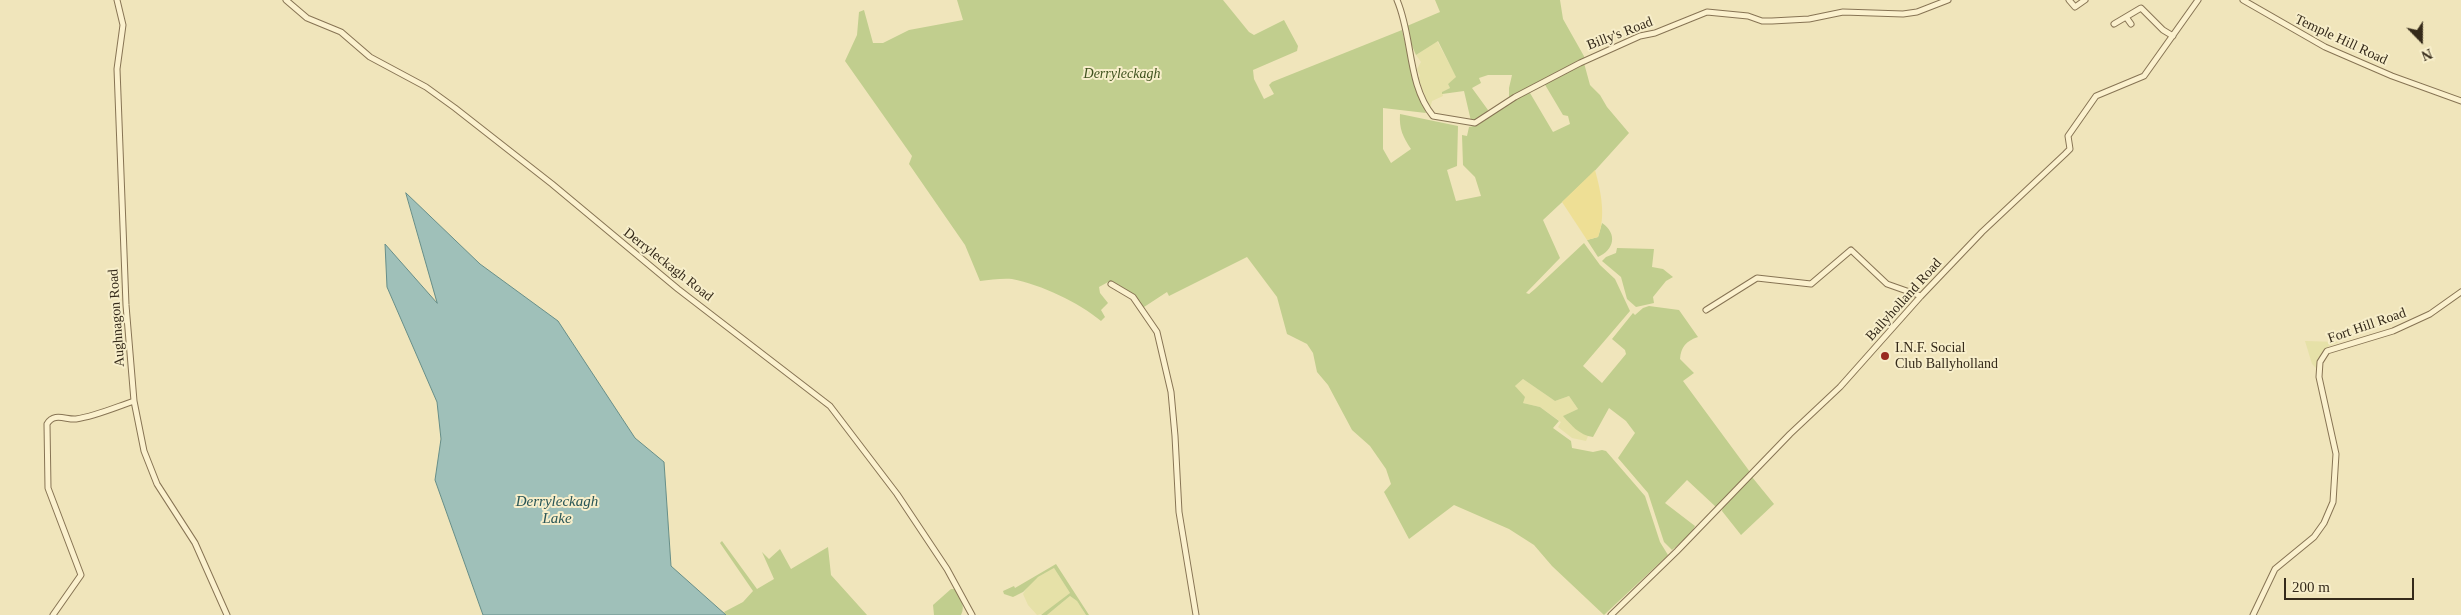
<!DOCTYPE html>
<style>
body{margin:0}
#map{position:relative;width:2461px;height:615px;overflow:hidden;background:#f0e5bb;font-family:Georgia,serif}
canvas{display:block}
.north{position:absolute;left:2396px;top:15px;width:50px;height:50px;-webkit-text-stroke:4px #f7eeca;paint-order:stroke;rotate:158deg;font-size:14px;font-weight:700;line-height:20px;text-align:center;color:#352a1a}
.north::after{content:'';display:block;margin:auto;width:18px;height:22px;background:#352a1a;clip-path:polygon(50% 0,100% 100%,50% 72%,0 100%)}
.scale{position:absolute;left:2284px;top:578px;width:130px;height:22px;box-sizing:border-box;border:2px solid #352a1a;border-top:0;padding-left:6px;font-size:15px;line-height:18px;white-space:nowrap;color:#352a1a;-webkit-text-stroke:4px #f7eeca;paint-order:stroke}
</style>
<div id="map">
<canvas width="2461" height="615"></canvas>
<div class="north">N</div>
<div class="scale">200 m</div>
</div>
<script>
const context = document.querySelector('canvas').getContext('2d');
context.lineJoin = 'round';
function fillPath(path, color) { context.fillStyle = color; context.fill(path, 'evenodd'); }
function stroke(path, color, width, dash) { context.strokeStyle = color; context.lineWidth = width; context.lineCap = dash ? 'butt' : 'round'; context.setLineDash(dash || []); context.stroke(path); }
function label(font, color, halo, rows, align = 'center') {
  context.font = font + ' Georgia,serif'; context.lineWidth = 4; context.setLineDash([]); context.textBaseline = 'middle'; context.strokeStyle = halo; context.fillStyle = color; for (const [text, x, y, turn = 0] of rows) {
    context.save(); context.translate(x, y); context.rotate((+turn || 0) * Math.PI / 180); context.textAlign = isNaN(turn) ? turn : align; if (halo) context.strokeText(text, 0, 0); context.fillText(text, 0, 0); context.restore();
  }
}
const farmland = new Path2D(`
 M1437,41L1457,78L1448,84L1450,88L1442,92L1443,96L1432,101L1430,109L1418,78L1420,76L1417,69L1421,62L1416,55Z
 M2305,341L2339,342L2329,346L2321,355L2316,368L2312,364Z
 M1523,379L1555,401L1569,396L1578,409L1564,416L1570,424L1588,436L1586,441L1572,438L1558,427L1561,422L1540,407L1523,403L1515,386Z
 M1054,568L1070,593L1046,613L1037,615L1028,605L1023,594L1031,581Z
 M1070,596L1077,601L1086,615H1047Z`);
const green = new Path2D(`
 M957,0H1223L1249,32L1254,35L1284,20L1298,46L1297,51L1253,70L1254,79L1264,99L1274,94L1269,85L1272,82L1402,30L1416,89L1426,113L1383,108V149L1391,163L1411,149C1403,137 1399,129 1400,114L1458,126L1457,166L1447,170L1456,201L1481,196L1475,177L1463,165L1462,135L1467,136L1469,127L1478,125L1523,94L1530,93L1553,132L1570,124L1568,116L1563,115L1544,83L1584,63L1590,85L1600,95L1607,107L1629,133L1591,175L1543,220L1560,258L1526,293L1529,294L1535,289L1584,243L1600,265L1615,279L1630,311L1583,366L1602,383L1626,354L1625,350L1612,339L1633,313L1635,315L1643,308L1649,306L1679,310L1698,337C1686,341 1681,347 1680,359L1694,373L1683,381L1750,472L1716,507L1687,480L1665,503L1695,526L1691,534L1672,550L1664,542L1648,493L1618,458L1635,433L1626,421L1609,408L1593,437C1579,435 1571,425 1563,416L1578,409L1569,396L1555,401L1523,379L1515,386L1525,397L1523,403L1540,407L1559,421L1553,428L1571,441L1572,448L1593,452L1602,450L1606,451L1645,496L1660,542L1668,555L1604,615L1552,566L1534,545L1509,529L1454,505L1409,539L1384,492L1391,484L1386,469L1370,446L1352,430L1328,385L1317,372L1313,353L1307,344L1287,334L1277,297L1247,257L1169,296L1167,292L1144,307H1141L1130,293L1110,281L1099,287L1100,293L1108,303L1101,310L1105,317L1101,321C1078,302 1042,285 1012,279C1002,278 990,280 980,281L965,245L909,164L912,156L845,61L857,35L859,12L864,10L873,43H883L909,30L963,20Z
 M1435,0H1560L1563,19L1585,58L1531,86L1509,100V88L1512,75H1488L1479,78L1481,83L1472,88L1488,110L1485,115L1471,121L1464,91L1442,94V92L1450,88L1448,84L1456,77L1438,41L1416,55L1409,39L1407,26L1440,12Z
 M1602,223C1618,234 1614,250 1598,257L1587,240L1598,237Z
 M1617,248L1654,249L1652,267L1663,269L1673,277L1666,281L1653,297L1654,303L1636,307L1627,299L1621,277L1602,261L1606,257L1616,253Z
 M1752,477L1774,504L1741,535L1722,511L1723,506Z
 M722,541L757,589L774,579L762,552L769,559L780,549L791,569L828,547L831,575L867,615H726L724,612L743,602L753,591L720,543Z
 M1056,564L1089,615H1086L1077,601L1070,596L1047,615H1041L1070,593L1054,568L1038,577L1023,592L1013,597L1004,594L1003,591L1014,586L1015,588Z
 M951,589H955C960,598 966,605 961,615H934L933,605Z`);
const sand = new Path2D(`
 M1595,170C1601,192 1606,216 1598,237L1587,240L1562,202Z`);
const water = new Path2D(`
 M406,193L480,264L558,321L635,438L664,462L671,566L726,615H483L435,480L441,439L437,402L387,287L385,244L437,303Z`);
const minor = new Path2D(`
 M117,0L123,25L117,69L126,305L134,401L144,451L157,484L195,543L227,615
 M286,0L307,18L341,32L370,57L426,87L455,108L552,184L678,289L830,406L897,494L947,569L972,615
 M1397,0C1413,37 1407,84 1433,116L1475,123L1515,97L1580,63L1640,36L1655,33L1707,12L1748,16L1762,21H1772L1809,19L1843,12L1903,14L1917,12L1948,0
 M2069,0L2075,7L2085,0
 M2243,0L2325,47L2392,76L2461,101
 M2126,17L2131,24
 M2114,24L2141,8L2163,30L2173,36
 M1111,284L1133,297L1157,332L1171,392L1175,436L1179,512L1196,615
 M1706,310L1757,278L1811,284L1851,250L1887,284L1921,296
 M53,615L81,575L48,488L47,424C54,412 66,420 76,419C96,416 116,407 134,401
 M1611,615L1677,551L1790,434L1840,387L1921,296L1982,232L2065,154L2070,149L2068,136L2096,96L2144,76L2198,0
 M2253,615L2275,569L2314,537L2324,523L2333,502L2336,454L2319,377L2320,362L2327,351L2393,331L2430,314L2461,292`);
const markers = [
 [1885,356,5,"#992b21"]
];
const streetNames = [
 ["Billy's Road",1620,34,-21],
 ["Temple Hill Road",2341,40,25],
 ["Derryleckagh Road",668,265,38],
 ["Ballyholland Road",1904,300,-48],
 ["Aughnagon Road",117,318,-94],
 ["Fort Hill Road",2367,326,-19]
];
const parkNames = [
 ["Derryleckagh",1122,74]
];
const poiNames = [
 ["I.N.F. Social",1895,348],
 ["Club Ballyholland",1895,364]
];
const waterNames = [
 ["Derryleckagh",557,502],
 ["Lake",557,519]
];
fillPath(farmland, '#e6e1a8');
fillPath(green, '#c1ce8e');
fillPath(sand, '#eedf95');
fillPath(water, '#9fc0b9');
stroke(water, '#678e88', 1);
stroke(minor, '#877454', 7);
stroke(minor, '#fbf1ce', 5);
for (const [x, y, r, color] of markers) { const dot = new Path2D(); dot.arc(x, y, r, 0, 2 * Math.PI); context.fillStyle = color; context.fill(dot); stroke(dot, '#f7eeca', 2); }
label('14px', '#352a1a', '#f7eeca', streetNames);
label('italic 14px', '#41531f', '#f7eeca', parkNames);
label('14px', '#352a1a', '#f7eeca', poiNames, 'left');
label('italic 15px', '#285556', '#f7eeca', waterNames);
</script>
